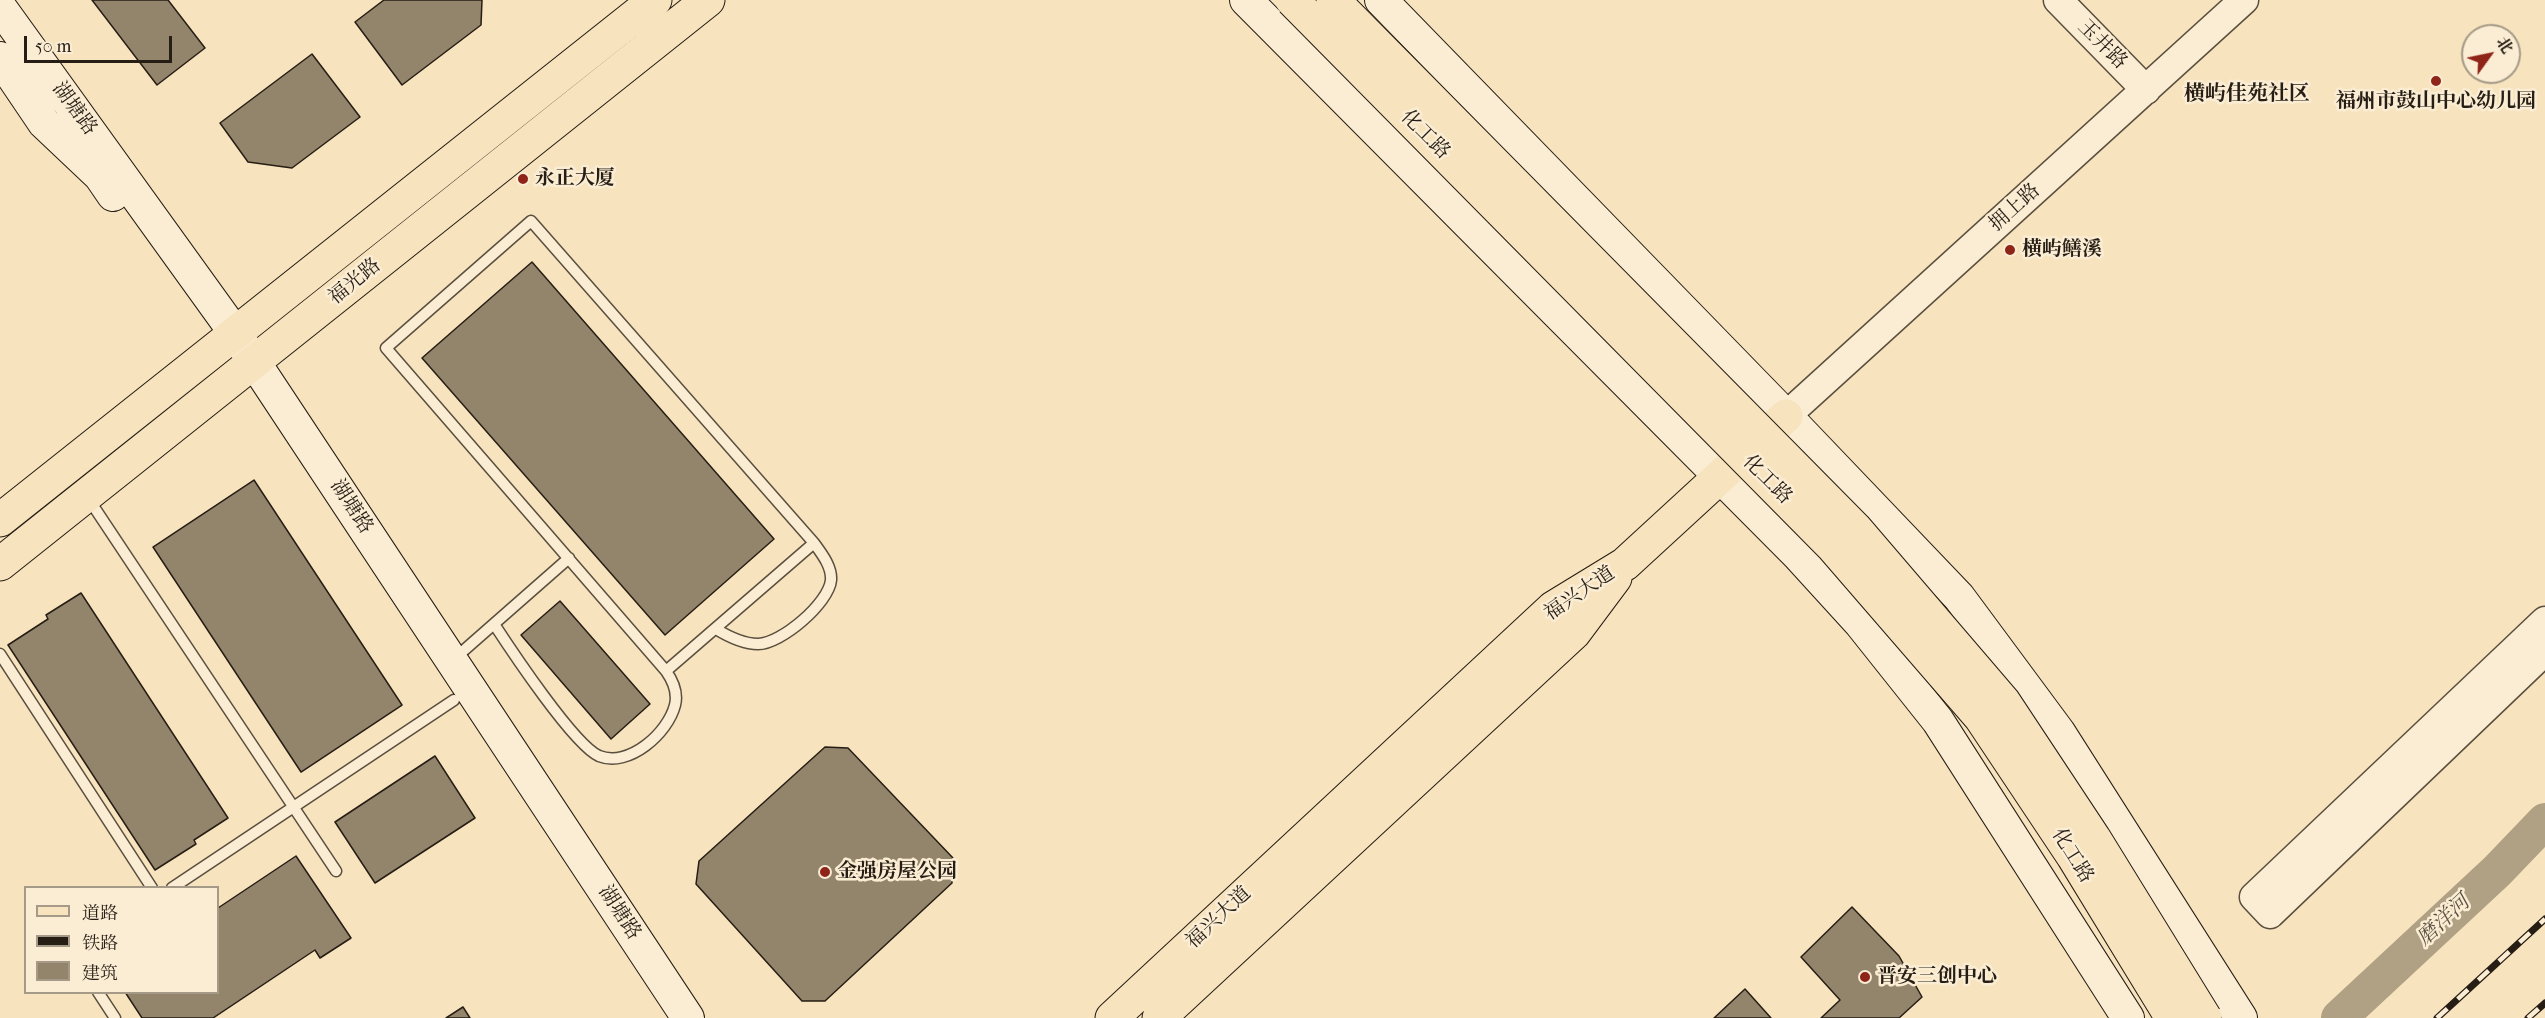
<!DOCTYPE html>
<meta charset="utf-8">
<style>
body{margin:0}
#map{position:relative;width:2545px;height:1018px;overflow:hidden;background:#f7e3bd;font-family:"IM FELL French Canon","Noto Serif SC",serif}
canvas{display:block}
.legend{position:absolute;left:24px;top:886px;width:195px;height:108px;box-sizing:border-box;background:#faedd4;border:2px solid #a59a87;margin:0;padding:8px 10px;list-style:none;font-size:18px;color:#261d14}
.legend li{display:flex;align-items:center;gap:12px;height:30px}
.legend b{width:30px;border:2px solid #a59a87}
.north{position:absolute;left:2461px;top:24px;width:60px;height:60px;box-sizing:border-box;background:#faedd4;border:2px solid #a59a87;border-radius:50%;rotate:57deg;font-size:16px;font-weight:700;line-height:24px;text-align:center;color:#261d14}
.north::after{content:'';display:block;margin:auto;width:21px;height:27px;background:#8f2418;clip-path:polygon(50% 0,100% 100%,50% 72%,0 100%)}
.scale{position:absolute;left:24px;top:36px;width:148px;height:27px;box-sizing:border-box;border:3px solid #261d14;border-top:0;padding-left:8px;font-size:18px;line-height:21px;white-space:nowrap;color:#261d14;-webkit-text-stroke:4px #faedd4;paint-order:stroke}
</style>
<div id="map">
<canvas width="2545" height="1018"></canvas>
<ul class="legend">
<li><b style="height:8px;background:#f7e3bd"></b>道路</li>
<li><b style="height:8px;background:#261d14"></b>铁路</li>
<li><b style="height:16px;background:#93846c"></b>建筑</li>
</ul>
<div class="north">北</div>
<div class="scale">50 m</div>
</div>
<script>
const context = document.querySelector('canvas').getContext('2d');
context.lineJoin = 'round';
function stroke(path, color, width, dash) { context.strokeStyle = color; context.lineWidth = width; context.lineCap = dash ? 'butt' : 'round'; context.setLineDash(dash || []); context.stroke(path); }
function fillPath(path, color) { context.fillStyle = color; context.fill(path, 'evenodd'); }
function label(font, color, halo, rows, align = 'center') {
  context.font = font + ' "IM FELL French Canon","Noto Serif SC",serif'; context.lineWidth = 5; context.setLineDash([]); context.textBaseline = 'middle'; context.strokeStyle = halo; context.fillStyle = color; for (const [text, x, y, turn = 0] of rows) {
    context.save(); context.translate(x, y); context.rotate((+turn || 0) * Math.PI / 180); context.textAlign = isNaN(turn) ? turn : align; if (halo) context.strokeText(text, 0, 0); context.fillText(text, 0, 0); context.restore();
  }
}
const river = new Path2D(`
 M2339,1018L2497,871L2545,821`);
const building = new Path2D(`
 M92,0H168L205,48L157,85Z
 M384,0H482L481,25L402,85L355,22Z
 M312,54L360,117L292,168L248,162L220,123Z
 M532,262L774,539L665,635L422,358Z
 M254,480L402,705L301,772L153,547Z
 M81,593L228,818L194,840L196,844L155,870L8,645L48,619L46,615Z
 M560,601L650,704L611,739L521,635Z
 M825,747L848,748L953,858L952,883L825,1001H802L696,884L699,861Z
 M435,756L475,818L375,883L335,822Z
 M296,856L351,938L320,958L315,950L213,1018H142L125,992H218V908Z
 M1852,907L1899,956L1922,997L1899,1018H1821L1840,1000L1801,957Z
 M1745,989L1771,1018H1714Z
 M463,1007L470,1018H446Z`);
const service = new Path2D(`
 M531,221L814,543L666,671L386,348Z
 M88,498L336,871
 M494,624C511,650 574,745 599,756C629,768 668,733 675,705C678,693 673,681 666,671
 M716,629C729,637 743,644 758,644C781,644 829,603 831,580C832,566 821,553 814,543
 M0,654L152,888
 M454,659L569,558
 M172,888L454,700
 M98,992L115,1018`);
const tertiary = new Path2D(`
 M2058,0L2146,90
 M1786,416L2244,0
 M2545,621L2254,897L2270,914L2545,651`);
const secondary = new Path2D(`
 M1246,0L1798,555L1860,623L1938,721L2128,1018
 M1381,0L1786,416L1959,597L2059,732L2241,1018
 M0,7L235,333L688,1018
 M0,58L44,123L100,176L113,195`);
const primary = new Path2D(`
 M0,520L655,0
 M0,564L708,0
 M1112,1018L1553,608L1625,564L1786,416
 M1159,1018L1574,633L1615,578`);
const rail = new Path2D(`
 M2437,1018L2545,919
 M2528,1018L2545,1003`);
const trunkBridge = new Path2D(`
 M1292,0L1833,547L1981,718L2073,856L2172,1018
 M1333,0L1855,528L2004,702L2094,838L2205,1018`);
const markers = [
 [2436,81,6,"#8f2418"],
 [523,179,6,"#8f2418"],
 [2010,250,6,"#8f2418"],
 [825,872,6,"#8f2418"],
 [1865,977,6,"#8f2418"]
];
const streetNames = [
 ["玉井路",2102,45,45],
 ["湖塘路",74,109,54],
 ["化工路",1425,135,45],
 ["拥上路",2015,208,-42],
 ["福光路",355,282,-39],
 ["化工路",1767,480,45],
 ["湖塘路",351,507,57],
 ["福兴大道",1580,594,-34],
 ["化工路",2072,856,58],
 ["湖塘路",619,913,57],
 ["福兴大道",1219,918,-43]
];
const poiNames = [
 ["福州市鼓山中心幼儿园",2436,102,"center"],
 ["永正大厦",535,179],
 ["横屿鳝溪",2022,250],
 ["金强房屋公园",837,872],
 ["晋安三创中心",1877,977]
];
const neighbourhoodNames = [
 ["横屿佳苑社区",2247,95]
];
const waterNames = [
 ["磨洋河",2444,921,-43]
];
stroke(river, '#b0a084', 36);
fillPath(building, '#93846c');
stroke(building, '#261d14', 1.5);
stroke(service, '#5a4e3e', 13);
stroke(tertiary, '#5a4e3e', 31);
stroke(secondary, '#261d14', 34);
stroke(primary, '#261d14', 35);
stroke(service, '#faedd4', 10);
stroke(tertiary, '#faedd4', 28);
stroke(secondary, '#faedd4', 32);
stroke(primary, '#f7e3bd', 33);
stroke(rail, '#261d14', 7);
stroke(rail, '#faedd4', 4.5, [14]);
stroke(trunkBridge, '#261d14', 35, []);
stroke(trunkBridge, '#f7e3bd', 33);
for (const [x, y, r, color] of markers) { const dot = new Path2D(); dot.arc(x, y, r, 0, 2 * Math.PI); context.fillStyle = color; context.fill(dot); stroke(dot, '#faedd4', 2); }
label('20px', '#261d14', '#faedd4', streetNames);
label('bold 20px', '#261d14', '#faedd4', poiNames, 'left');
label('bold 21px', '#261d14', '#faedd4', neighbourhoodNames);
label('italic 21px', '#5d5141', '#faedd4', waterNames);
</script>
